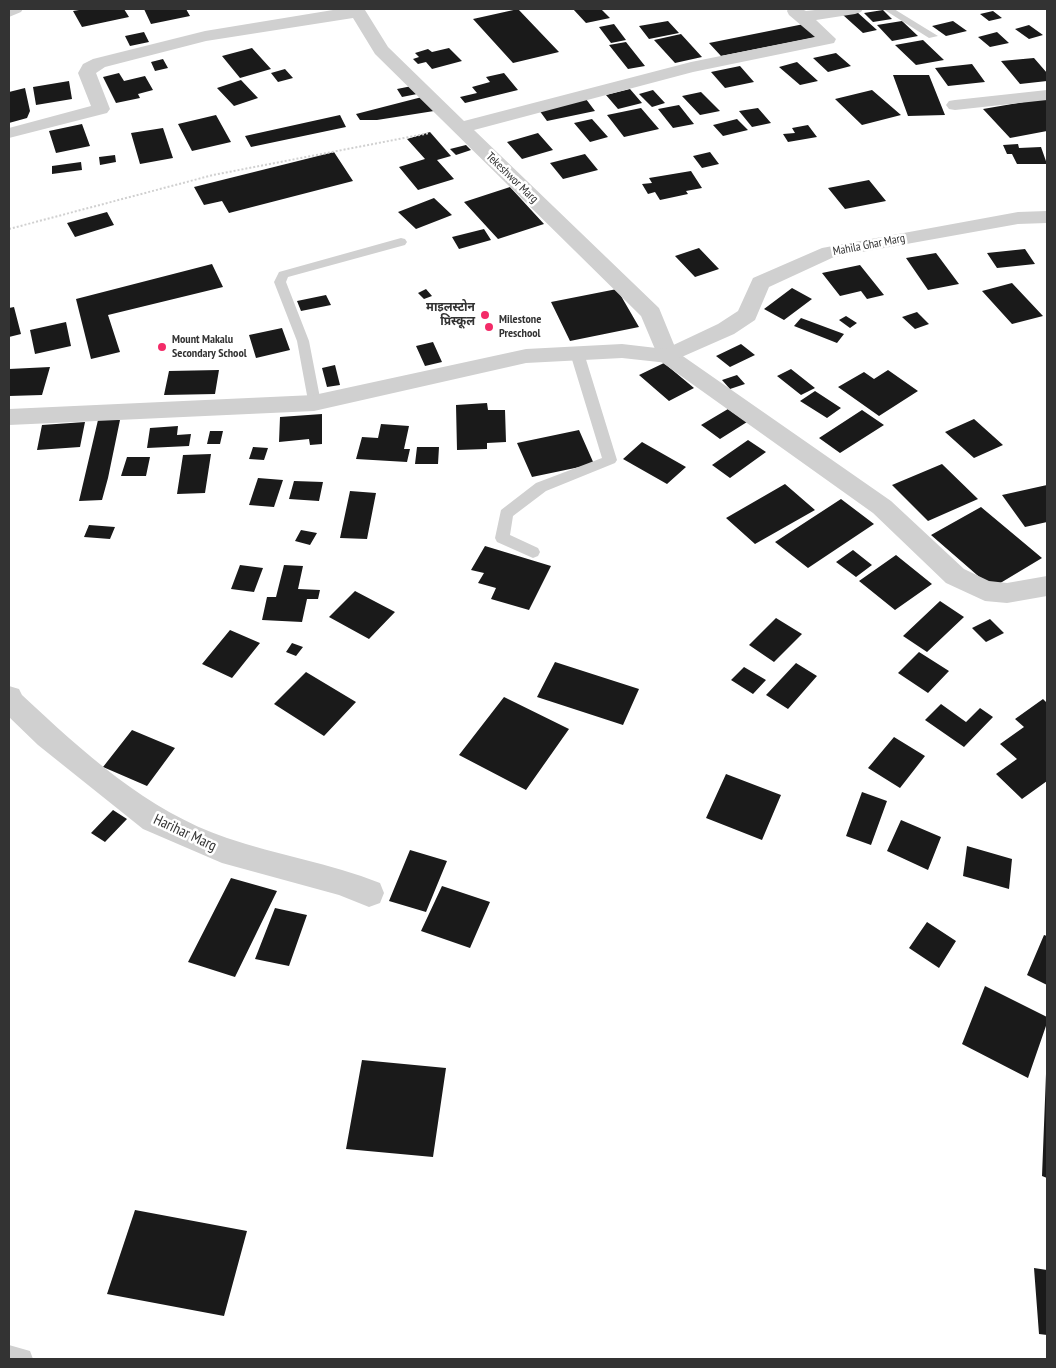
<!DOCTYPE html>
<meta charset="utf-8">
<style>
body{margin:0}
#map{position:relative;width:1056px;height:1368px;overflow:hidden;background:#fff;font-family:"PT Sans Narrow",sans-serif}
canvas{display:block}
.frame{position:absolute;inset:0;border:10px solid #333;pointer-events:none}
</style>
<div id="map">
<canvas width="1056" height="1368"></canvas>
<div class="frame"></div>
</div>
<script>
const context = document.querySelector('canvas').getContext('2d');
context.lineJoin = 'round';
function fillPath(path, color) { context.fillStyle = color; context.fill(path, 'evenodd'); }
function stroke(path, color, width, dash) { context.strokeStyle = color; context.lineWidth = width; context.lineCap = dash ? 'butt' : 'round'; context.setLineDash(dash || []); context.stroke(path); }
function label(font, color, halo, rows, align = 'center') {
  context.font = font + ' "PT Sans Narrow","Noto Sans Devanagari",sans-serif'; context.lineWidth = 5; context.setLineDash([]); context.textBaseline = 'middle'; context.strokeStyle = halo; context.fillStyle = color; for (const [text, x, y, turn = 0] of rows) {
    context.save(); context.translate(x, y); context.rotate((+turn || 0) * Math.PI / 180); context.textAlign = isNaN(turn) ? turn : align; if (halo) context.strokeText(text, 0, 0); context.fillText(text, 0, 0); context.restore();
  }
}
const building = new Path2D(`
 M85,9H124L129,17L82,27L73,11Z
 M144,9H186L190,16L151,24Z
 M518,9L559,52L513,63L473,19Z
 M573,9H601L610,18L586,23Z
 M883,10L892,19L873,22L864,13Z
 M993,11L1002,18L989,21L980,14Z
 M857,12L877,30L863,33L843,15Z
 M668,21L679,33L649,39L639,26Z
 M902,21L918,36L892,41L877,25Z
 M953,21L967,31L946,36L932,26Z
 M614,24L626,40L611,43L599,27Z
 M804,24L817,37L721,56L709,43Z
 M1029,25L1043,35L1029,39L1015,29Z
 M144,32L149,42L130,46L125,36Z
 M997,32L1009,43L990,47L978,37Z
 M681,34L702,57L675,63L654,40Z
 M923,40L944,60L916,65L895,45Z
 M626,42L645,66L628,69L609,45Z
 M252,48L271,69L240,78L222,56Z
 M449,48L462,61L432,69L426,62L418,64L413,59L419,57L415,53L428,49L432,52Z
 M836,53L851,66L828,72L813,58Z
 M1034,58L1047,73V81L1020,84L1001,61Z
 M163,59L168,68L155,71L151,62Z
 M797,62L818,81L800,85L779,67Z
 M972,64L985,82L948,86L935,68Z
 M740,66L754,82L725,88L711,72Z
 M285,69L293,78L278,82L271,73Z
 M119,73L124,81L145,76L153,90L138,94L140,98L116,103L103,77Z
 M504,73L518,90L465,103L460,97L477,93L472,87L490,82L486,77Z
 M893,75H929L945,115L908,116Z
 M241,80L258,98L234,106L217,88Z
 M69,81L72,99L36,105L33,87Z
 M412,86L417,94L402,97L397,89Z
 M25,88L30,111L27,118L9,123V92Z
 M630,89L642,103L618,109L606,95Z
 M653,90L665,103L652,107L639,94Z
 M872,90L901,115L862,125L835,99Z
 M701,92L720,111L700,115L682,96Z
 M422,97L434,111L377,120H360L356,114Z
 M1047,98V131L1010,138L983,109Z
 M586,99L595,111L547,121L539,110Z
 M679,105L694,124L673,128L658,109Z
 M641,108L659,129L624,137L607,115Z
 M758,108L771,123L752,127L739,111Z
 M216,115L231,142L192,151L178,124Z
 M340,115L346,127L251,147L245,136Z
 M592,119L608,137L590,142L574,123Z
 M737,119L748,130L723,136L713,125Z
 M82,124L90,146L56,153L49,131Z
 M808,125L817,137L788,142L783,134L795,133L792,128Z
 M163,128L173,158L140,164L131,133Z
 M430,132L451,156L437,160L454,179L418,190L399,167L425,159L407,139Z
 M538,133L553,150L522,159L507,142Z
 M1018,144L1019,148L1041,147L1047,164H1017L1012,154H1007L1003,145Z
 M466,145L471,150L456,155L450,149Z
 M334,152L353,181L229,213L222,201L204,205L194,187Z
 M710,152L719,164L702,168L693,156Z
 M585,154L598,170L563,179L550,163Z
 M115,155L116,162L100,165L99,157Z
 M81,162L82,170L52,174V166Z
 M691,171L702,188L686,191L688,194L660,200L655,192L648,194L642,184L652,183L649,178Z
 M869,180L886,201L845,209L828,188Z
 M510,187L544,224L498,239L464,202Z
 M434,198L452,215L416,229L398,212Z
 M107,212L114,225L75,237L67,223Z
 M484,229L491,240L459,249L452,237Z
 M699,248L719,269L695,277L675,256Z
 M1025,249L1035,264L997,268L987,253Z
 M936,253L959,284L928,290L906,258Z
 M212,264L223,287L108,315L120,352L91,359L76,299Z
 M860,265L884,295L867,299L861,291L840,296L822,273Z
 M1012,283L1043,316L1012,324L982,291Z
 M792,288L812,299L784,320L764,309Z
 M426,289L432,296L424,299L418,293Z
 M617,289L639,327L570,341L551,302Z
 M326,295L331,305L301,311L297,301Z
 M14,307L21,334L9,337V308Z
 M917,312L929,324L915,329L902,317Z
 M846,316L857,323L850,328L839,320Z
 M801,318L844,334L837,343L794,326Z
 M66,322L71,346L35,354L30,330Z
 M282,328L290,350L256,358L249,335Z
 M433,342L442,362L425,366L416,346Z
 M741,344L755,355L730,367L716,356Z
 M664,363L694,388L669,401L639,375Z
 M335,365L340,385L327,387L322,368Z
 M50,367L42,395L9,396V369Z
 M791,369L815,388L801,395L777,376Z
 M219,370L215,394L164,395L169,371Z
 M888,370L918,391L879,416L838,387L864,372L874,379Z
 M737,375L745,384L730,389L722,380Z
 M815,391L841,408L827,418L800,401Z
 M487,403L488,410H505L506,442L487,443V449L457,450L456,405Z
 M728,409L747,422L720,439L701,425Z
 M862,410L884,425L840,453L819,438Z
 M322,414V444L310,445L309,439L279,442L280,417Z
 M974,419L1003,445L974,458L945,432Z
 M98,420H120L108,478L102,500L79,501Z
 M85,422L80,447L37,450L42,425Z
 M381,424L409,426L404,449H410L407,462L356,459L362,437L378,438Z
 M178,426L177,435L191,434L189,446L147,448L150,428Z
 M579,430L594,464L532,477L517,443Z
 M210,431H223L220,444H207Z
 M748,440L766,452L730,478L712,465Z
 M642,442L686,467L667,484L623,459Z
 M253,447L268,448L264,460L249,459Z
 M417,447H439L438,464H415Z
 M211,454L205,493L177,494L183,455Z
 M127,457H150L146,476H121Z
 M942,464L978,499L928,521L892,485Z
 M258,478L283,480L274,507L249,505Z
 M294,481L323,482L319,501L289,499Z
 M785,484L815,510L755,544L726,518Z
 M1047,485V522L1025,527L1002,495Z
 M350,491L376,493L367,539L340,538Z
 M841,499L874,524L808,568L775,542Z
 M981,507L1042,558L992,588L931,535Z
 M89,525L115,527L110,539L84,537Z
 M301,530L317,533L310,545L295,541Z
 M485,546L551,566L529,610L491,599L496,588L478,583L484,573L471,570Z
 M853,550L872,565L856,577L836,562Z
 M896,555L932,584L895,610L859,581Z
 M240,565L263,568L254,592L231,589Z
 M284,565L303,566L298,589L320,590L318,599H307L302,622L262,620L267,597H276Z
 M355,591L395,612L369,639L329,617Z
 M940,601L964,617L927,652L903,636Z
 M776,618L802,634L774,662L749,645Z
 M990,619L1004,633L986,642L972,628Z
 M230,630L260,643L232,678L202,664Z
 M292,643L303,647L296,656L286,652Z
 M919,652L949,671L928,693L898,673Z
 M555,662L639,689L623,725L537,697Z
 M796,663L817,676L788,709L766,695Z
 M744,667L766,680L753,694L731,680Z
 M306,672L356,702L324,736L274,704Z
 M504,697L569,729L526,790L459,755Z
 M1043,699L1047,703V781L1022,799L996,774L1017,759L1000,744L1024,727L1015,719Z
 M941,704L966,722L980,708L993,717L964,747L925,720Z
 M132,730L175,748L147,786L103,767Z
 M894,737L925,756L900,788L868,768Z
 M726,774L781,795L762,840L706,818Z
 M862,792L887,801L871,845L846,836Z
 M113,810L127,819L105,842L91,833Z
 M901,820L941,837L928,870L887,851Z
 M967,846L1012,859L1009,889L963,876Z
 M410,850L447,861L426,912L389,901Z
 M231,878L277,891L235,977L188,962Z
 M442,886L490,902L470,948L421,931Z
 M275,908L307,915L289,966L255,959Z
 M927,922L956,941L939,968L909,948Z
 M1044,935L1047,936V985L1027,975Z
 M985,986L1047,1017V1023L1028,1078L962,1044Z
 M362,1060L446,1068L433,1157L346,1149Z
 M1046,1074H1047V1178L1042,1176Z
 M135,1210L247,1231L224,1316L107,1294Z
 M1034,1268L1047,1270V1335L1039,1334Z`);
const path = new Path2D(`
 M9,229L213,175L430,133`);
const service = new Path2D(`
 M883,9H894L938,36L929,38Z
 M401,238L405,239L407,242L405,245L288,277L286,282L309,341L321,403L314,408L309,406L297,341L274,282L279,272Z
 M577,349L584,353L617,460L615,463L546,491L513,516L510,535L538,548L540,552L538,556L533,558L497,542L495,538L501,510L536,483L602,458L570,353Z
 M9,1345L30,1351L33,1359H9Z`);
const minor = new Path2D(`
 M9,9H23L21,12L9,17Z
 M339,9L365,10L388,47L464,121L691,62L815,37L789,15L787,11L788,9H802L806,11L824,9H863L861,12L855,14L816,20L836,39L834,43L693,72L474,130L659,308L677,352L891,501L964,569L989,581L1007,583L1047,576V596L1007,603L985,601L946,583L873,513L660,361L641,316L375,54L353,18L206,41L105,67L96,73L110,109L107,113L9,138V128L91,106L78,73L83,64L93,59L205,31Z
 M1047,90V100L955,110L949,109L946,105L949,101L955,100Z
 M9,686L19,689L22,695C82,751 147,811 227,838C277,855 330,863 380,883L384,893L380,903L369,907L339,895L222,863L143,829L38,745L9,717Z`);
const tertiary = new Path2D(`
 M1047,211V223L1018,224L834,257L769,287L755,320L734,334L668,363L622,358L526,363L314,411L9,425V409L314,395L526,349L622,344L665,349L718,324L738,311L753,278L822,248L1018,212Z`);
const markers = [
 [485,315,5,"#f32b68"],
 [489,327,5,"#f32b68"],
 [162,347,5,"#f32b68"]
];
const farStreetnames = [
 ["Tekeshwor Marg",512,178,44],
 ["Mahila Ghar Marg",869,245,-11]
];
const farPoinames = [
 ["माइलस्टोन",475,308,"right"],
 ["प्रिस्कूल",475,322,"right"],
 ["Milestone",499,320],
 ["Preschool",499,334],
 ["Mount Makalu",172,340],
 ["Secondary School",172,354]
];
const streetNames = [
 ["Harihar Marg",185,833,25]
];
fillPath(building, '#1a1a1a');
stroke(path, '#d0d0d0', 2, [2, 2]);
fillPath(service, '#d0d0d0');
fillPath(minor, '#d0d0d0');
fillPath(tertiary, '#d0d0d0');
for (const [x, y, r, color] of markers) { const dot = new Path2D(); dot.arc(x, y, r, 0, 2 * Math.PI); context.fillStyle = color; context.fill(dot); stroke(dot, '#fff', 2); }
label('12px', '#333', '#fff', farStreetnames);
label('bold 12px', '#333', '#fff', farPoinames, 'left');
label('15px', '#333', '#fff', streetNames);
</script>
